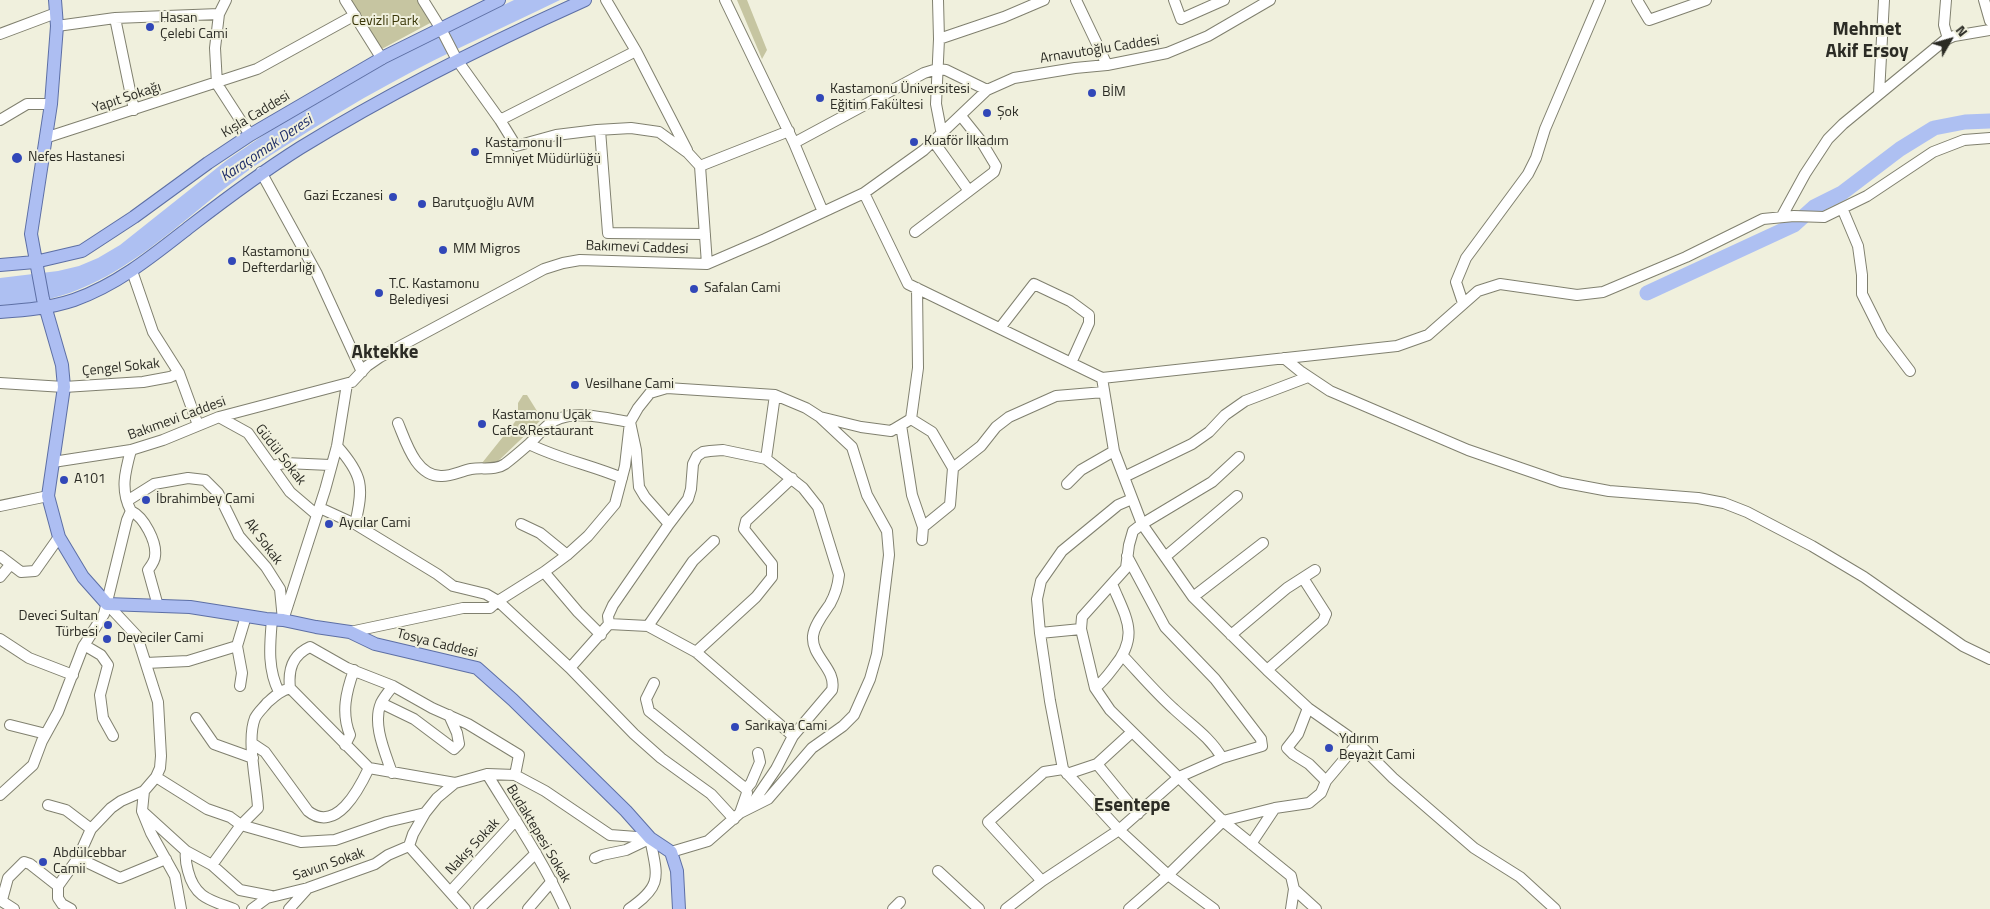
<!DOCTYPE html>
<meta charset="utf-8">
<style>
body{margin:0}
#map{position:relative;width:1990px;height:909px;overflow:hidden;background:#f0f0dd;font-family:"Titillium Web",sans-serif}
canvas{display:block}
.north{position:absolute;left:1925px;top:15px;width:50px;height:50px;-webkit-text-stroke:4px #f0f0dd;paint-order:stroke;rotate:52deg;font-size:14px;font-weight:700;line-height:20px;text-align:center;color:#2c2c25}
.north::after{content:'';display:block;margin:auto;width:18px;height:22px;background:#2c2c25;clip-path:polygon(50% 0,100% 100%,50% 72%,0 100%)}
</style>
<div id="map">
<canvas width="1990" height="909"></canvas>
<div class="north">N</div>
</div>
<script>
const context = document.querySelector('canvas').getContext('2d');
context.lineJoin = 'round';
function fillPath(path, color) { context.fillStyle = color; context.fill(path, 'evenodd'); }
function stroke(path, color, width, dash) { context.strokeStyle = color; context.lineWidth = width; context.lineCap = dash ? 'butt' : 'round'; context.setLineDash(dash || []); context.stroke(path); }
function label(font, color, halo, rows, align = 'center') {
  context.font = font + ' "Titillium Web",sans-serif'; context.lineWidth = 4; context.setLineDash([]); context.textBaseline = 'middle'; context.strokeStyle = halo; context.fillStyle = color; for (const [text, x, y, turn = 0] of rows) {
    context.save(); context.translate(x, y); context.rotate((+turn || 0) * Math.PI / 180); context.textAlign = isNaN(turn) ? turn : align; if (halo) context.strokeText(text, 0, 0); context.fillText(text, 0, 0); context.restore();
  }
}
const green = new Path2D(`
 M345,0H418L432,22L378,51Z
 M737,0H747L767,50L762,59Z
 M523,395H527L542,419L493,466L482,463L518,418V403Z`);
const water = new Path2D(`
 M514,0H560C505,27 447,52 393,82C354,103 316,126 279,150C185,207 119,305 0,305V278L58,271L79,266L98,258L120,245L227,160L268,132L402,54Z`);
const river = new Path2D(`
 M1647,293L1794,225L1814,207L1842,193L1900,149L1934,128L1965,122L1990,121`);
const minor = new Path2D(`
 M226,0L219,14L215,48L217,84L250,135
 M345,0L382,59
 M423,0L441,29L457,60L500,120L516,146L556,135L597,130L631,128L659,132L688,153L700,166L707,264
 M606,0L636,51L687,150
 M725,0L794,143L823,212
 M938,0L939,39L936,104L942,135
 M1076,0L1107,65
 M1174,0L1181,19L1224,0
 M1637,0L1649,20L1706,0
 M1946,0L1944,25L1948,39
 M1984,0L1990,21
 M115,18L134,110
 M57,26L115,18L219,14
 M0,34L56,13
 M939,39L1004,17L1044,0
 M1879,94L1884,0
 M0,120L27,104H51
 M500,120L636,51
 M600,130L608,233L705,234
 M45,138L257,69L355,15
 M934,142L969,191
 M794,143L924,73L937,69L946,70L987,90
 M700,166L789,131
 M261,172L317,274L362,372
 M864,193L908,284L1102,378L1397,346L1428,335L1478,291L1500,284L1577,295L1603,292L1686,257L1763,219L1794,216L1824,217L1867,196L1933,152L1964,140L1990,138
 M1842,208L1858,246L1862,275V294L1882,334L1910,371
 M1782,216L1805,174L1828,139L1843,124L1945,40L1954,36L1990,30
 M915,232L994,172L996,166L981,141L961,116
 M132,271L153,332L179,373L198,425
 M1463,303L1456,282L1466,258L1528,174L1536,158L1545,129L1600,0
 M1000,328L1034,284L1070,301L1089,315V323L1071,363
 M1284,358L1300,371L1330,391L1468,450L1561,482L1609,491L1698,498L1724,503L1747,512L1812,546L1864,577L1963,646L1990,659
 M1102,378L1114,451L1142,524L1193,597L1267,670L1308,708L1358,743L1393,778L1474,848L1520,877L1555,909
 M0,383L64,387L143,382L170,377L179,373
 M219,417L248,433L290,492L317,515
 M911,419L932,432L953,468
 M398,423C406,442 416,477 442,476C452,476 461,471 471,469C483,467 495,471 505,464C513,458 521,451 529,444C539,435 547,422 561,418C581,411 609,419 630,422L636,450L639,487L645,497L669,524
 M901,425L912,495L923,527L922,540
 M529,444C559,459 591,465 622,478
 M337,446C363,475 364,487 355,524
 M131,450C125,472 120,490 131,511C144,517 157,542 155,556C155,561 151,566 148,570L158,606
 M1239,457L1212,482L1142,524L1133,531L1129,545L1126,568L1082,617L1081,629L1095,688L1110,710L1223,821L1291,876L1294,889L1316,909
 M766,459L775,395
 M53,462L131,450L163,440L219,417L352,382L367,366L380,357L544,269L563,263L580,260L707,264L765,239L864,193L924,150L987,90L1014,78L1075,68L1107,65L1167,53L1208,36L1270,0
 M272,466L285,463L330,465
 M953,468L981,446L996,427L1009,417L1056,396L1104,392
 M1124,477L1192,444L1209,432L1225,415L1245,401L1308,377
 M1067,484L1081,470L1114,451
 M1132,499L1118,505L1062,551L1041,581L1037,599L1040,633L1050,701L1063,769L1119,830L1168,875L1214,909
 M127,501L154,484L188,478L205,480L218,493L239,536L266,567L280,589L283,620
 M0,506L48,496
 M320,508L355,524L437,574L453,586L486,594L498,601L570,668L634,734L661,758L711,794L734,819
 M521,524L540,533L567,555
 M923,527L950,505L953,468
 M0,556L21,572L35,571L59,537
 M1165,557L1237,496
 M544,572L578,612L601,635
 M0,577L10,565
 M1193,597L1263,543
 M285,614L325,490L337,446L347,384
 M272,619C270,644 267,668 279,692
 M609,624L608,616L613,605L669,524L688,499L691,489L693,464L697,456L703,452L710,451L723,450L766,459L803,488L818,507L839,575C838,585 835,595 830,604C824,613 814,625 813,636C811,657 837,669 832,690L793,736
 M648,626L693,561L714,541
 M350,632L463,608H490L498,601L544,572L567,555L588,536L615,504L625,466L630,422L638,408L650,393L667,388L775,395L806,408L820,417L861,427L891,431L911,419L918,368L917,288
 M1040,633L1081,629
 M1231,635L1287,588L1315,570
 M0,639L29,658L73,675
 M84,645L101,655L108,665L100,695L103,718L113,736
 M696,652L756,597L772,577V564L744,529L746,521L792,478
 M1123,656C1140,674 1156,693 1174,709C1191,725 1210,737 1222,758
 M146,663L188,661L237,646
 M570,668L609,624L648,626L696,652L793,736L776,769L750,807
 M1267,670L1323,621L1326,614L1303,578
 M654,683L646,699L649,711L746,789
 M240,686L242,673L237,646L246,616
 M290,688C288,670 292,655 310,647L347,668L393,686L432,708L468,724L519,755L515,775
 M1095,688C1103,682 1108,675 1114,667C1140,635 1126,618 1112,584
 M381,703L414,719L454,749L459,744L457,733L449,715
 M1308,708L1298,734L1287,748L1293,754L1309,764L1326,781
 M196,718L214,744L253,758
 M10,725L46,734
 M345,745L350,735C341,713 346,692 354,670
 M1097,764L1138,814
 M369,768L455,783
 M392,773C385,752 372,724 381,703C384,697 389,691 393,686
 M487,774C514,818 543,861 565,909
 M1067,774L1097,764L1132,732
 M156,777L207,809L230,817L241,825L301,842L335,840L387,822L425,813L437,798L455,783L473,778L487,774L515,775L545,791L610,835L650,838
 M144,791L142,811L151,833L175,876L181,909
 M0,795L33,765L42,741L58,712L83,647L104,614L127,520L131,511
 M48,805L66,810L91,829
 M142,811L186,851C185,858 186,864 188,871C195,898 210,900 234,909
 M740,813L747,793L746,789L751,783L760,762L758,753
 M1251,844L1275,808
 M409,846L465,909
 M186,851L212,865L240,890L271,896
 M671,852L708,841L740,813L768,799L812,748L843,726L854,715L870,679L877,654L889,555L887,531L867,495L852,447L821,418
 M78,858L120,878L166,859
 M595,858L602,855L626,850L649,839
 M212,865L241,825L258,808C257,784 246,740 255,718C258,712 263,708 267,703C275,696 280,691 290,688L369,768C359,789 336,834 308,811L265,752L253,744
 M938,871L979,909
 M1042,881L988,822L1044,772L1063,769
 M450,892L516,820
 M0,900L14,909
 M2,900L8,878L24,862L30,864L58,886
 M71,909L62,904L58,898V886L78,858L91,829L111,808L121,801L144,791L156,777L160,768L161,756L158,702L137,636L107,604
 M252,909L267,898L308,888L375,864L388,855L409,846L413,834L425,813
 M289,909L308,888
 M479,909L536,853
 M528,909L552,881
 M629,909C664,885 657,876 650,838
 M893,909L900,902
 M1006,909L1042,881L1119,830L1179,777L1222,758L1262,746L1261,739L1215,679L1165,627L1127,556
 M1129,909L1168,875L1223,821L1275,808L1309,803L1321,793L1326,781L1358,743
 M1291,909L1294,889`);
const major = new Path2D(`
 M55,0L57,26L51,104L31,234L43,299L62,365L64,387L48,496L59,537L83,577L107,604L190,607L266,619L283,620L316,627L350,632L375,644L477,668L513,700L626,811L650,838L671,852L677,871L679,909
 M0,265L35,262L82,251L134,217L208,163L250,135L384,57L499,0
 M0,312C26,310 50,308 74,300C119,284 155,254 192,225C227,198 262,172 300,148C391,92 487,44 585,0`);
const markers = [
 [150,27,5,"#3147b8"],
 [1092,93,5,"#3147b8"],
 [820,98,5,"#3147b8"],
 [987,113,5,"#3147b8"],
 [914,142,5,"#3147b8"],
 [475,152,5,"#3147b8"],
 [17,158,6,"#3147b8"],
 [393,197,5,"#3147b8"],
 [422,204,5,"#3147b8"],
 [443,250,5,"#3147b8"],
 [232,261,5,"#3147b8"],
 [694,289,5,"#3147b8"],
 [379,293,5,"#3147b8"],
 [575,385,5,"#3147b8"],
 [482,424,5,"#3147b8"],
 [64,480,5,"#3147b8"],
 [146,500,5,"#3147b8"],
 [329,524,5,"#3147b8"],
 [108,625,5,"#3147b8"],
 [107,639,5,"#3147b8"],
 [735,727,5,"#3147b8"],
 [1329,748,5,"#3147b8"],
 [43,862,5,"#3147b8"]
];
const poiNames = [
 ["Hasan",160,19],
 ["Çelebi Cami",160,35],
 ["Kastamonu Üniversitesi",830,90],
 ["Eğitim Fakültesi",830,106],
 ["BİM",1102,93],
 ["Şok",997,113],
 ["Kuaför İlkadım",924,142],
 ["Kastamonu İl",485,144],
 ["Emniyet Müdürlüğü",485,160],
 ["Nefes Hastanesi",28,158],
 ["Gazi Eczanesi",383,197,"right"],
 ["Barutçuoğlu AVM",432,204],
 ["MM Migros",453,250],
 ["Kastamonu",242,253],
 ["Defterdarlığı",242,269],
 ["T.C. Kastamonu",389,285],
 ["Belediyesi",389,301],
 ["Safalan Cami",704,289],
 ["Vesilhane Cami",585,385],
 ["Kastamonu Uçak",492,416],
 ["Cafe&Restaurant",492,432],
 ["A101",74,480],
 ["İbrahimbey Cami",156,500],
 ["Aycılar Cami",339,524],
 ["Deveci Sultan",98,617,"right"],
 ["Türbesi",98,633,"right"],
 ["Deveciler Cami",117,639],
 ["Sarıkaya Cami",745,727],
 ["Yıdırım",1339,740],
 ["Beyazıt Cami",1339,756],
 ["Abdülcebbar",53,854],
 ["Camii",53,870]
];
const parkNames = [
 ["Cevizli Park",385,22]
];
const streetNames = [
 ["Arnavutoğlu Caddesi",1100,50,-9],
 ["Yapıt Sokağı",127,98,-18],
 ["Kışla Caddesi",256,115,-31],
 ["Bakımevi Caddesi",637,248,2],
 ["Çengel Sokak",121,368,-6],
 ["Bakımevi Caddesi",177,419,-20],
 ["Güdül Sokak",280,455,52],
 ["Ak Sokak",263,542,53],
 ["Tosya Caddesi",437,644,14],
 ["Budaktepesi Sokak",538,834,59],
 ["Nakış Sokak",473,847,-47],
 ["Savun Sokak",329,865,-19]
];
const waterNames = [
 ["Karaçomak Deresi",267,149,-34]
];
const districtNames = [
 ["Mehmet",1867,30],
 ["Akif Ersoy",1867,52],
 ["Aktekke",385,353],
 ["Esentepe",1132,806]
];
fillPath(green, '#c6c5a1');
fillPath(water, '#aec0f2');
stroke(river, '#aec0f2', 15);
stroke(minor, '#80806f', 12);
stroke(major, '#5d6fa5', 14);
stroke(minor, '#fff', 10);
stroke(major, '#adbef2', 12);
for (const [x, y, r, color] of markers) { const dot = new Path2D(); dot.arc(x, y, r, 0, 2 * Math.PI); context.fillStyle = color; context.fill(dot); stroke(dot, '#f0f0dd', 2); }
label('14px', '#2c2c25', '#f0f0dd', poiNames, 'left');
label('14px', '#3a3709', '#f0f0dd', parkNames);
label('14px', '#2c2c25', '#f0f0dd', streetNames);
label('italic 15px', '#202f6a', '#f0f0dd', waterNames);
label('bold 19px', '#2c2c25', '#f0f0dd', districtNames);
</script>
